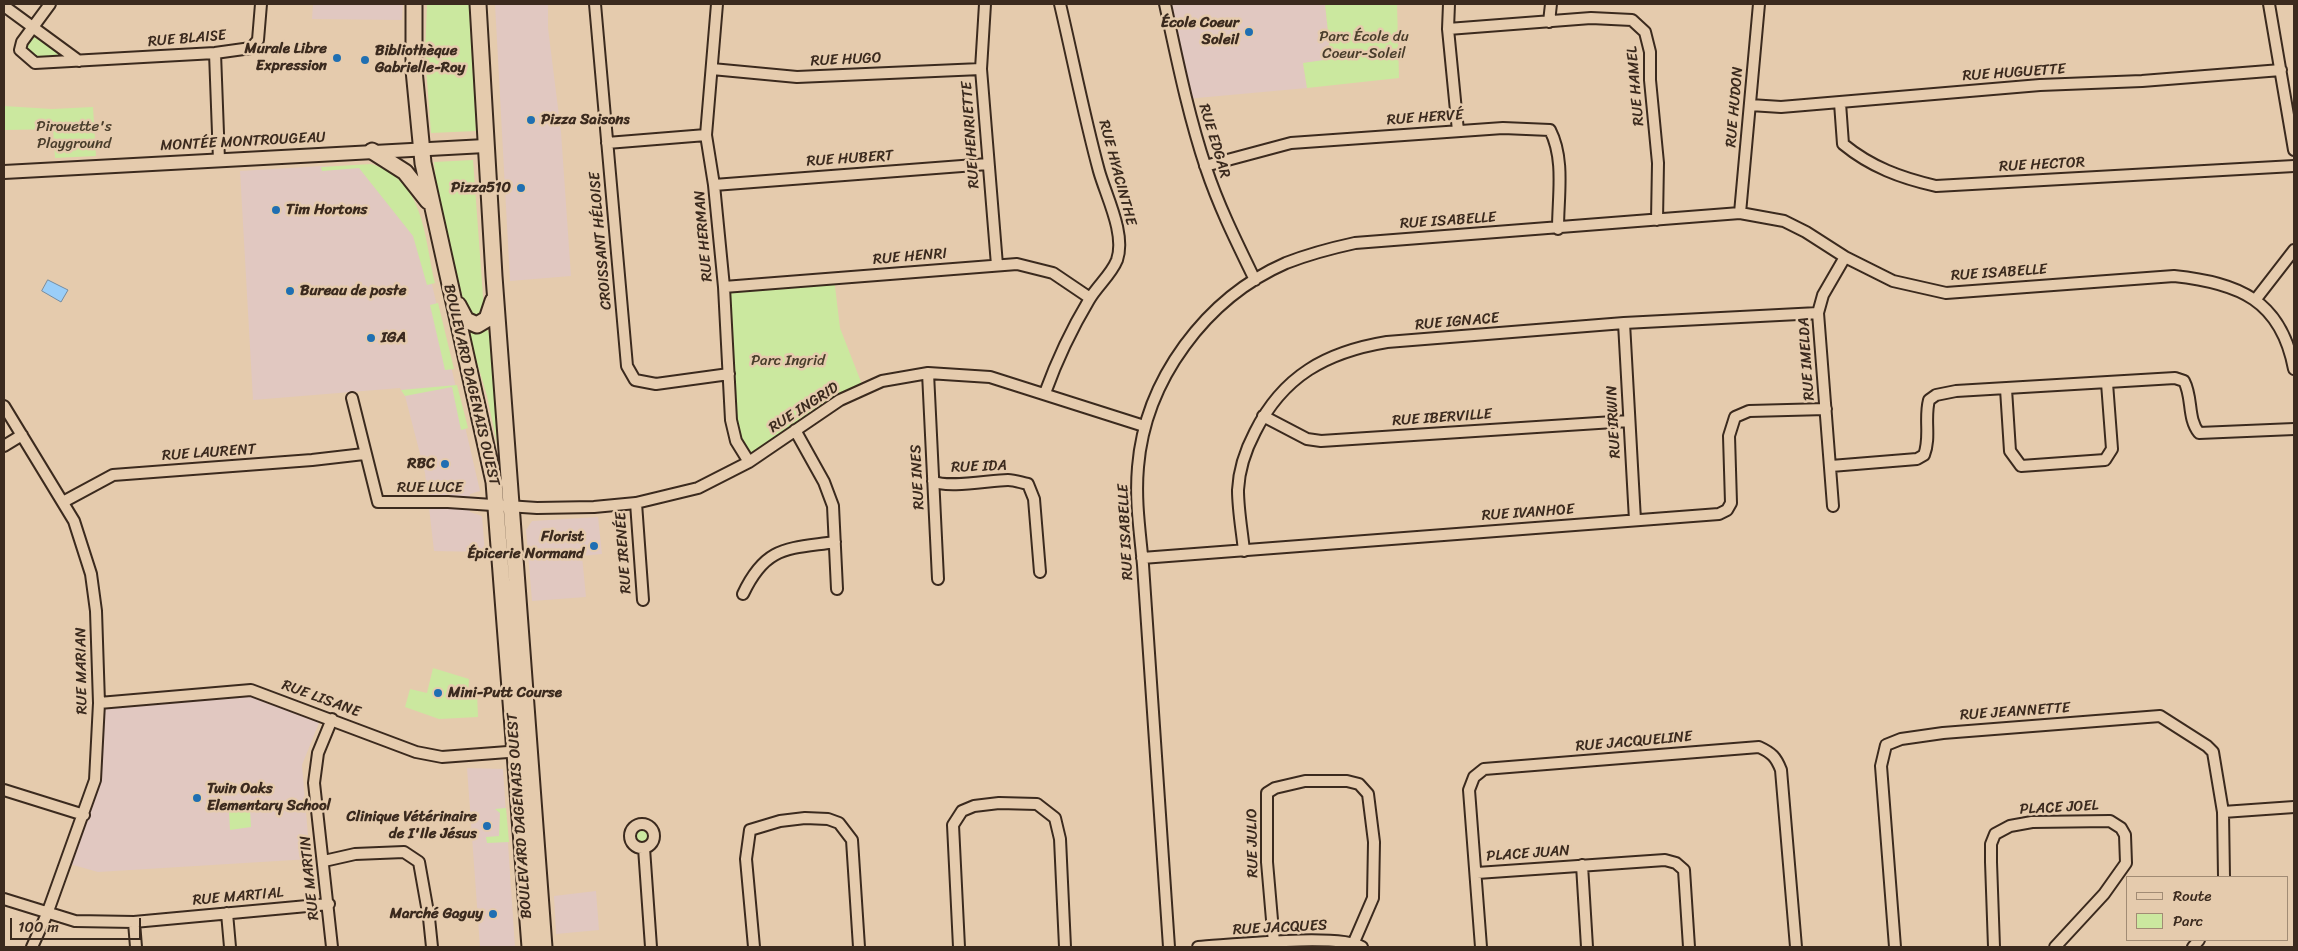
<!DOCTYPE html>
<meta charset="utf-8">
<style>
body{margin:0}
#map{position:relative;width:2298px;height:951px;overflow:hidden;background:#e5cbad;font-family:Sriracha,sans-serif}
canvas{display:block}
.frame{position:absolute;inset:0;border:5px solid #3b2a1e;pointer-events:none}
.legend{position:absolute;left:2126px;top:876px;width:162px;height:65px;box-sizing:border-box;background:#e5cbad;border:1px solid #a18b74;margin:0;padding:6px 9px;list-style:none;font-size:15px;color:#3b2a1e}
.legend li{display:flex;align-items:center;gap:10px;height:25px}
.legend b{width:25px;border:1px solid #a18b74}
.scale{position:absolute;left:10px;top:918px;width:131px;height:22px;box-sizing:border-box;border:2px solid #3b2a1e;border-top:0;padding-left:6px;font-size:15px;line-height:18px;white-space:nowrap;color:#3b2a1e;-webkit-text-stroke:4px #e5cbad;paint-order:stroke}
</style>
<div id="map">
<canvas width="2298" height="951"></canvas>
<div class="frame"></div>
<ul class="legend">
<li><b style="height:6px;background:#e5cbad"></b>Route</li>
<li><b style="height:14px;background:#cbe89f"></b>Parc</li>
</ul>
<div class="scale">100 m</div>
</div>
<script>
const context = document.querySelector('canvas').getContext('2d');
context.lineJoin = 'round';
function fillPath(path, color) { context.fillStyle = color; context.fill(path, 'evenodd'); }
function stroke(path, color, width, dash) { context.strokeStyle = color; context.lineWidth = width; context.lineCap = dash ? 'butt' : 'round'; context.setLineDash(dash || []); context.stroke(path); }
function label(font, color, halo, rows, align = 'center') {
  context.font = font + ' Sriracha,sans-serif'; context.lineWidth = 5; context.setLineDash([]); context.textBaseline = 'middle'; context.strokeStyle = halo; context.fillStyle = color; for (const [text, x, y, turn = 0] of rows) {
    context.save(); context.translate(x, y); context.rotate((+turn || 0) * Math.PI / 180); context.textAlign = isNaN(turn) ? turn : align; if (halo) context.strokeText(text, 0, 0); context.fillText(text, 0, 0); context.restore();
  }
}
const built = new Path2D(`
 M313,4H403L402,20L312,19Z
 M495,4H548V28L561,132L571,276L510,281Z
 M1165,4H1325L1331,60L1303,63L1307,88L1186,99Z
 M322,166L367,167L417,220L480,491L470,494V512L482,516L485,552L434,551L425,473L405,396L400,388L253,400L240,171Z
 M598,517L602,554L582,556L586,597L532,601L526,530L532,521Z
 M251,690L321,718L302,765L310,859L98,872L66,863L95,780L99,703Z
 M467,768L503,769L515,947H480Z
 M596,891L599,930L556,934L554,896Z`);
const green = new Path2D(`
 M427,4H469L476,131L431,133L425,54Z
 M1325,4H1397L1399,78L1307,88L1303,63L1331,59Z
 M33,27L79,61L35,63L20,50Z
 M4,106L52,109L93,107L96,156L55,158L53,129L5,130Z
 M473,160L484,310L481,315L475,317L465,308L437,190L434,162Z
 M371,164C425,180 424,237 435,283L427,285L413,236L359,168L322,171L321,167Z
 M834,278L840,328L863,387L749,462L736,441L724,294L739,284Z
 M438,303L454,369L445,370L430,305Z
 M487,329L490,335L503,472L487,396L468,332L476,333Z
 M457,385L468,428L461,430L452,387L405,396L401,390Z
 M433,668L469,679L468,693H477L478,717L439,719L405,707L410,689L427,693Z
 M506,808L509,842L487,843L486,837L499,836L500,813L495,809Z
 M250,810L251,827L230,830L229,811Z
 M630 836a12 12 0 1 1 24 0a12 12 0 1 1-24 0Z`);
const water = new Path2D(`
 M48,280L68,290L61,302L42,291Z`);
const minor = new Path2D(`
 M50,4L22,42L20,50L35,63L215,53L251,48L258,40L261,4
 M595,4L627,366L635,380L656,384L729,374
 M717,4L706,135L714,185L724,287L731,420L736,441L749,462
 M985,4L981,69L997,265
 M1165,4C1177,59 1188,114 1206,168C1219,207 1237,243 1255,280
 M1449,4L1448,29L1458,131
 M2269,4L2294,150
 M4,6L79,61
 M1549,22L1551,4
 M1448,29L1591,18L1632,20L1645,32L1650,52V80L1658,163L1657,220
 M215,53L219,160
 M712,69L797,77L981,69
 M1840,103L1843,144C1871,167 1901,178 1936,186L2294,166
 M1750,105L1781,107L2040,85L2142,81L2281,70
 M607,143L706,135
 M1205,166L1291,143L1503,128L1550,130C1565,159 1558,196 1558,229
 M714,185L988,164
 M1740,213L1759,4
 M724,287L1017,264L1053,273L1090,298
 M2256,299L2294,250
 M1624,323L1635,520
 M928,373L938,579
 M2006,389L2010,451L2021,466L2105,460L2112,449L2107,383
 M1045,393C1057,360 1071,330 1089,300C1097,286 1111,275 1117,260C1126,234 1106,196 1099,171C1084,116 1073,59 1060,4
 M352,398L378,502H448L537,508L594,507L636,503L698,488L749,462L840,400L882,381L928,373L990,377L1144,426
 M4,406L74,521L91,574L96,611L99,703L95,780L47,914L32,947
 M1263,416L1307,439L1321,441L1629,421
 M795,430L824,482L833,506L837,589
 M4,446L22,435
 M1831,466L1917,459L1924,455C1931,437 1924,419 1929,400L1936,395L1956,391L2175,378L2184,381C2193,398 2187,418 2199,433L2294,429
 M933,481C947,489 991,480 1008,480C1015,480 1022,483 1028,484L1034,499L1040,572
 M63,502L113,475L312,460L364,454
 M636,503L643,600
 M1833,506L1818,313L1823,295L1845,257
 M1244,551C1242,531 1238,510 1238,490C1239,469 1245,451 1255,432C1283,376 1326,352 1387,342L1624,323L1818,313
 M1142,558L1719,514L1727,510L1731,503L1729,436L1735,417L1749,411L1826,409
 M743,594C766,545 788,549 835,542
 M99,703L251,690L416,752L442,757L521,751
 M4,790L84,815
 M2223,812L2294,807
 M630 836a12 12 0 1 1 24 0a12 12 0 1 1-24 0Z
 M644,848L651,947
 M324,861L355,854L404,852L419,862L429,918L432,947
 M1582,865L1587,947
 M1477,873L1665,860L1676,863L1684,870L1689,947
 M4,899L75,921L134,922L329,904
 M227,913L230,947
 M134,922L136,947
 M1274,943L1267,862V793L1275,788L1305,781H1347L1359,784L1368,794L1374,842L1373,898L1354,942
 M332,947L314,783L318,753L332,719
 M754,947L746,859L750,830L780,821L805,818L828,819L839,823L852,840L859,947
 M959,947L953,825L962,811L974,806L999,803L1037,804L1055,818L1060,839L1065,947
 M1169,947L1143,565C1140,532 1135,501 1138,467C1145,380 1206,298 1286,263C1309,254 1332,248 1355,243L1740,213L1784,221L1806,232L1845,257L1893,281L1946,293L2174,276C2239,283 2281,300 2294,369
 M1198,947C1231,945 1339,933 1362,947
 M1481,947L1469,790L1474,777L1484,769L1759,747C1772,753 1776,757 1781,770L1796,947
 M1895,947L1881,766L1886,745L1901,739L1943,733L2160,716L2207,746L2213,752L2223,812L2224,877
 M1994,947L1991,862V844L1995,834L2010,826L2032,822L2110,821L2121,828L2125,835L2126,863L2104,894L2055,947
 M2193,947L2199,940`);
const tertiary = new Path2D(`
 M4,172L485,146`);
const secondary = new Path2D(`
 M414,4V70L423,163L494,482L530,947
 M478,4L494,276L544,947
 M372,151L405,172L428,201
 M458,305L466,320L477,325L487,319L493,301`);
const markers = [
 [1249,32,5,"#1f6fb2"],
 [337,58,5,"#1f6fb2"],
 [365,60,5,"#1f6fb2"],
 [531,120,5,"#1f6fb2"],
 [521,188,5,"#1f6fb2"],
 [276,210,5,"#1f6fb2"],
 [290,291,5,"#1f6fb2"],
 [371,338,5,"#1f6fb2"],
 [445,464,5,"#1f6fb2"],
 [594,546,5,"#1f6fb2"],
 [438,693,5,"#1f6fb2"],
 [197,798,5,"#1f6fb2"],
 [487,826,5,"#1f6fb2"],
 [493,914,5,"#1f6fb2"]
];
const poiNames = [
 ["École Coeur",1239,23],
 ["Soleil",1239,40],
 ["Murale Libre",327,49],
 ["Expression",327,66],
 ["Bibliothèque",375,51,"left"],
 ["Gabrielle-Roy",375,68,"left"],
 ["Pizza Saisons",541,120,"left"],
 ["Pizza510",511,188],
 ["Tim Hortons",286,210,"left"],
 ["Bureau de poste",300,291,"left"],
 ["IGA",381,338,"left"],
 ["RBC",435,464],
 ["Florist",584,537],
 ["Épicerie Normand",584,554],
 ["Mini-Putt Course",448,693,"left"],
 ["Twin Oaks",207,789,"left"],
 ["Elementary School",207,806,"left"],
 ["Clinique Vétérinaire",477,817],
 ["de I'Ile Jésus",477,834],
 ["Marché Gaguy",483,914]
];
const parkNames = [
 ["Parc École du",1364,37],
 ["Coeur-Soleil",1364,54],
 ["Pirouette's",74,127],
 ["Playground",74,144],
 ["Parc Ingrid",788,361]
];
const streetNames = [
 ["RUE BLAISE",187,39,-5],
 ["RUE HUGO",846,60,-3],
 ["RUE HUGUETTE",2014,73,-4],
 ["RUE HAMEL",1636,86,-95],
 ["RUE HUDON",1735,107,-85],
 ["RUE HERVÉ",1425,118,-4],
 ["RUE HENRIETTE",971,135,-94],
 ["RUE EDGAR",1214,141,73],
 ["MONTÉE MONTROUGEAU",243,142,-3],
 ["RUE HUBERT",850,159,-4],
 ["RUE HECTOR",2042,165,-3],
 ["RUE HYACINTHE",1117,173,75],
 ["RUE ISABELLE",1448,221,-4],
 ["RUE HERMAN",704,236,-95],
 ["CROISSANT HÉLOISE",601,241,-95],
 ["RUE HENRI",910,257,-5],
 ["RUE ISABELLE",1999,273,-4],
 ["RUE IGNACE",1457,322,-5],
 ["RUE IMELDA",1807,359,-94],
 ["BOULEVARD DAGENAIS OUEST",471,385,77],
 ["RUE INGRID",804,408,-33],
 ["RUE IBERVILLE",1442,418,-4],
 ["RUE IRWIN",1614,422,-93],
 ["RUE LAURENT",209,453,-4],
 ["RUE IDA",979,467,-2],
 ["RUE INES",918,477,-93],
 ["RUE LUCE",430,488],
 ["RUE IVANHOE",1528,513,-4],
 ["RUE ISABELLE",1126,532,-93],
 ["RUE IRENÉE",624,553,-94],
 ["RUE MARIAN",82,671,-91],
 ["RUE LISANE",321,699,20],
 ["RUE JEANNETTE",2015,712,-4],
 ["RUE JACQUELINE",1634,742,-5],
 ["PLACE JOEL",2059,808,-3],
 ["BOULEVARD DAGENAIS OUEST",520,816,-94],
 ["RUE JULIO",1253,843,-91],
 ["PLACE JUAN",1528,854,-4],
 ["RUE MARTIN",310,878,-96],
 ["RUE MARTIAL",238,897,-5],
 ["RUE JACQUES",1280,928,-3]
];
fillPath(built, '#e1c8c1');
fillPath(green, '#cbe89f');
fillPath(water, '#9acef8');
stroke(water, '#748ca1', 1);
stroke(minor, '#3b2a1e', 14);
stroke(tertiary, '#3b2a1e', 16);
stroke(secondary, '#3b2a1e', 19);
stroke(minor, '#e5cbad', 10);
stroke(tertiary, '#e5cbad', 12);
stroke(secondary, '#e5cbad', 15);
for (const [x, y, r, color] of markers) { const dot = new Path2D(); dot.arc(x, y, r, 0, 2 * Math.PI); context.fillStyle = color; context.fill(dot); stroke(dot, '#e5cbad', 2); }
label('bold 15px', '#3b2a1e', '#e5cbad', poiNames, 'right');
label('15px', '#493d2b', '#e5cbad', parkNames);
label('15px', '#3b2a1e', '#e5cbad', streetNames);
</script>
